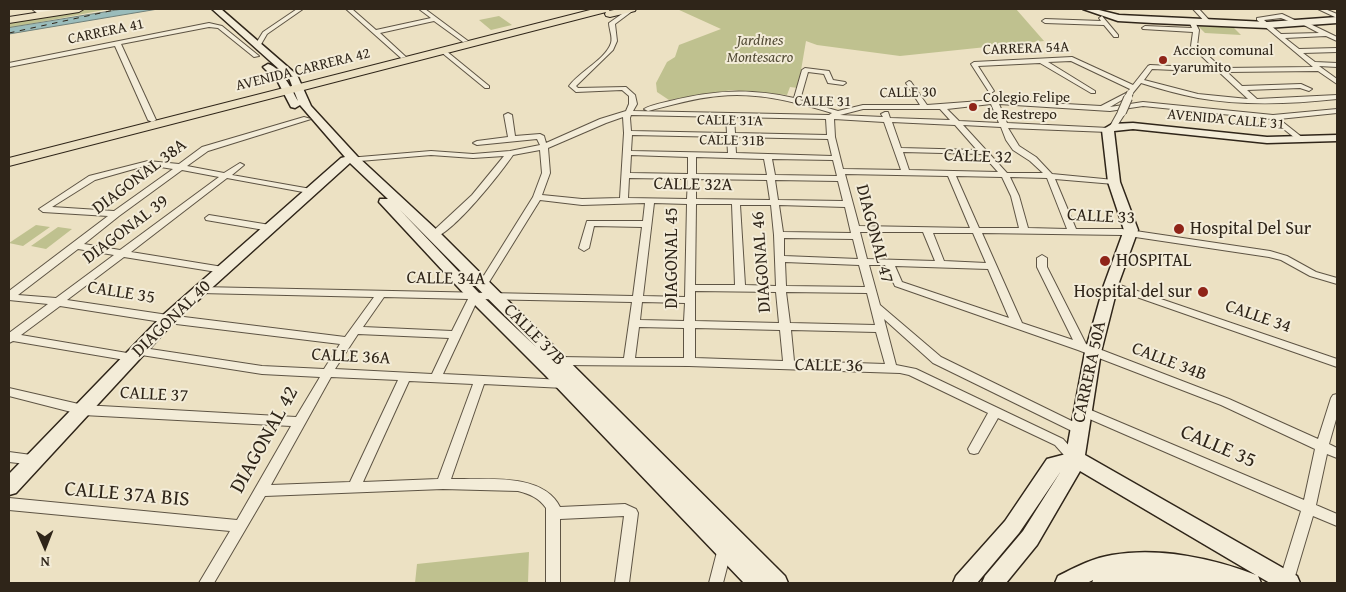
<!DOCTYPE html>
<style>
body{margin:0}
#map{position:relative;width:1346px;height:592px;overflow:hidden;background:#ece1c3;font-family:"Gentium Book Plus",serif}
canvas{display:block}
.frame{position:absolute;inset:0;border:10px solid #2f2519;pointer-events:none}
.north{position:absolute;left:20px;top:522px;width:50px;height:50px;-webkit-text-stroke:4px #f3ecd8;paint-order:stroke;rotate:179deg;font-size:14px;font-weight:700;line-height:20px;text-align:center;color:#2f2519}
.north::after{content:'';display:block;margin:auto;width:18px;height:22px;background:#2f2519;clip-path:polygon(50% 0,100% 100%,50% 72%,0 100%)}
</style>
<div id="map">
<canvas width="1346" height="592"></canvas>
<div class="frame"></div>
<div class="north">N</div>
</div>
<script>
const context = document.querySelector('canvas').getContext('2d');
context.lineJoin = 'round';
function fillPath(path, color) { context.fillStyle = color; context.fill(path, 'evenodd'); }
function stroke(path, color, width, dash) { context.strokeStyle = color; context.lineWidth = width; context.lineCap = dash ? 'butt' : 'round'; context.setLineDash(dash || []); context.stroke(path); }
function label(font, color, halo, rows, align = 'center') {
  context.font = font + ' "Gentium Book Plus",serif'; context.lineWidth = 4; context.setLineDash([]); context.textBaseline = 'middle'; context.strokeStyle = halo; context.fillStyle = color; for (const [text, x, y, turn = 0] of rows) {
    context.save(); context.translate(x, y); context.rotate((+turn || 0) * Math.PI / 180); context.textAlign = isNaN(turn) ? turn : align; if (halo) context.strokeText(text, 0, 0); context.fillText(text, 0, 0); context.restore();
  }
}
const green = new Path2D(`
 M88,9H109L9,28V22Z
 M677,9H1016L1044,41L900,56L817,45L806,41L798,88L790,87L787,95L732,90L669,100L657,92L656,83L667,62L675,57L679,45L721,29Z
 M499,16L512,25L491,30L479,20Z
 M1198,26L1233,27L1241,35L1205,33Z
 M36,225L50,227L23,246L9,243Z
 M58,227L72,229L46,249L31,246Z
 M529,552L528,583H415L417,564Z`);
const water = new Path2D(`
 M123,9H158L9,34V28Z`);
const street = new Path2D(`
 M32,9H57L60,11L57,13H37Z
 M297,9H303L267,34L260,46H256L255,45L263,32Z
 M346,9H352L376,30L431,18L419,9H425L468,41L463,42L434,21L380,33L406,57L401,58Z
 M629,9H635L615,24L617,41L613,50L576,86L578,88L626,87L635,95L637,104L633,111L829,115L832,113C795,102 758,92 719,96C695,98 671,105 648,111L644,109C651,105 662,103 670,101C714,90 750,88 794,98L802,70L805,68L829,71L833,80L845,82L846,83L843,85L828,83L824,74L808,72L800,100L838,111L863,105H920L906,83L909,81L911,82L927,105L994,100L1101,106L1128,92L1130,89L1071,61L1048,62L1095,91V93H1091L1040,63L978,66L994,91L991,93L989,92L971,64L974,62L1072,57L1133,85L1148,66L1150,65L1214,68L1191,46L1193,32L1143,29L1142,28L1145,26L1192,28L1189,21L1194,20L1199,30L1197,46L1222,68L1313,67L1257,20V18L1282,14L1301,23L1296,24L1281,18L1264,20L1281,34L1319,33L1302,24V22L1304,21L1337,37V41L1326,36L1285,38L1299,49L1337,48V52L1303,53L1315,62L1337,63V67L1319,66L1337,79V84L1318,71L1227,72L1242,86L1301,84L1312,89L1309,91L1300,88L1247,90L1257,99L1337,95V99C1291,104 1244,106 1198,98C1178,94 1160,89 1141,83L1132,94L1110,107L1143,102L1273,115L1337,109V113L1279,119L1303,138V142H1300L1271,119L1143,106L1110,111L999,104L1007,123L1109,128L1119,110L1126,112L1115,129H1111V132H1108L1008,128L1019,146L1036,157L1052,174L1114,180L1118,182L1114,184L1055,179L1076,229H1122L1270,251L1287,256L1316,272L1337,278V284L1310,276L1281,260L1269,257L1122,235L982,233L1022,323L1073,340L1037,267V258L1042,255L1047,258V267L1086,344L1229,399L1318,439L1331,398L1333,395L1337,394V416L1329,444L1337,448V458L1327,454L1316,505L1337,514V526L1313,516L1293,583L1279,582L1301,511L1078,414L1076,411L1078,408L1082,406L1086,408L1304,500L1315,449L1221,405L1078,350L895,286L885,265H869L880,305L941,357L1082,426L1084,429L1082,432L1078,434L1074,432L933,363L884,319L896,365L916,369L1063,439L1081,459L1079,463L1075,464L1071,463L1055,445L998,418L978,453L974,454L970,453L968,449L988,413L909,375L900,373L689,366L560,365L556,364L555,361L556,358L560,357L624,358L632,302L478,299L443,374L564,380L568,381L570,384L568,387L564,388L484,384L451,479C484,480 543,472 560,507L625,504L636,509L638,513L629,583H615L624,516L560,519V583H546V508C539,498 530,494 518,491L443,489L265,496L214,583H199L230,531L9,510V498L237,520L291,426L83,415L9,396V388L83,405L296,417L320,377L262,374L135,354L136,357L135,360L131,361L13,341L9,343V333L48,304L9,300V291L108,216L43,212L39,209L89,176L148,161L179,164L202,147L304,117L311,119L208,151L187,166L224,173L240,163L244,165L232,175L311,189L314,190V194L227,178L131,252L223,267L228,270L226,272L223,273L124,257L67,300L168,315L345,337L374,297L200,293L195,290L200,287L633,296L642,227L594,226L589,248L584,251L579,248L587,221H643L645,203L582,205L540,200L486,287H480L478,285L533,197L542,173L540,150L513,155C499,175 455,231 434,238L429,235L431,233L472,195L504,156L473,158L431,155L348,162L344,160L348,158L431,151L473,154L510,151L540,145L537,139L477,145L473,143L477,141L508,137L504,115L508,113L512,115L515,136L540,134L544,136L546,143L600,119L626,111L629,104V96L622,90L576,92L569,86C579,72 606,59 611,43C613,37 609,29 609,23ZM1152,69L1219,72L1248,99L1198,94L1144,80ZM991,104L999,123L959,121L947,109ZM863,109H940L950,120L890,118L888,112H885L881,114L883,117L840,115ZM631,115L726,117L727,133L631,131L630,118ZM623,117L624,133L620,198L582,199L542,195L550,173L548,148L606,123ZM734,117L826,119L827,135L735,133ZM834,119L884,122L901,170L843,169L835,137ZM892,122L955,125L977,150L901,148ZM963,125L1001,127L1006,140L1013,150L1030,161L1043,173H1007ZM632,135L727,137L728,153L631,151ZM735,137L828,139L832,156L736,153ZM903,152L982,154L998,172L909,170ZM631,155L688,157V174L630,173ZM696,157L764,159L767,175L696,174ZM772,159L833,160L837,176L775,175ZM148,165L173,169L114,211L52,207L95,180ZM182,170L219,177L120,250L84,244L119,216ZM845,174L948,176L970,228L859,226ZM956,176L1002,177L1011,196L1019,228H979ZM1010,177L1047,178L1067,229L1028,228L1019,196ZM629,178L688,179L687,199L628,198ZM696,179L767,180L770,200L696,199ZM775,180L838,181L843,201L778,200ZM654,203L687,204L685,297L643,296ZM696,204H732L735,285H695ZM740,205H771L774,235L776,286L745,285ZM779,205L845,207L851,233L783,232ZM860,232H923L935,261L867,259ZM933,233H973L986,263L944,261ZM784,238L853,239L858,259L784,256ZM78,249L114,255L56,298L18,295ZM785,262L859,265L865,287L786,286ZM895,266L988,269L1009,318L902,282ZM695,291L776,292L779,323L695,321ZM786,292L867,293L875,325L790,323ZM384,297L468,299L452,331L363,327ZM642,302L685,303L684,321L640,320ZM60,306L168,323L340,344L324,369L262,366L137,347L133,348L132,351L133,354L21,335ZM639,327L684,328V358H635ZM695,328L780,330L783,361L695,358ZM791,330L876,332L885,364L794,361ZM358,334L449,338L432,374L335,369ZM331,377L398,380L350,482L271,485ZM409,381L473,384L438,479L363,482Z
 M1193,9H1199L1210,21V23H1206Z
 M1318,9H1325L1337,14V18Z
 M1102,16L1118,35V37H1114L1104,25L1045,23L1042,21L1045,19L1101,21L1099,18Z
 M209,23L222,26L259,56L254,57L218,28L209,27L121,44L156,120L152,122L148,120L115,46L9,67V63Z
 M441,50H445L489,86V88H485L441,52Z
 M209,215L270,225L274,228L270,231L206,220L205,218Z
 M1111,282L1337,359V367L1108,287L1106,285Z
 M9,452L39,456L41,460L39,464L35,465L9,462Z
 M725,542L730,544L732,548L723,583H709L718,548L720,544Z`);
const secondary = new Path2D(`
 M212,9H221L297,75L311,106L357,156L439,232L785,576L788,583H744L545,375L469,299L379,202L380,199H388L350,163L173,323L16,493L9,495V474L163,315L341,158L345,157L300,105L295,108L291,107L278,82L263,67L268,64C283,69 291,89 298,101L289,78ZM400,210L536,347L479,293Z
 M1083,9H1095L1119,15L1267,22L1337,17V23L1267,28L1153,23L1118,21Z
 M1133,123L1267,137L1337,135V141L1267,143L1133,129L1114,131L1120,182L1138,230L1118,285L1101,352L1085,455L1297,576L1300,583H1270L1258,576L1261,583H1092L1093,580L1087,583H1055L1058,576C1076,567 1093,558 1112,555C1159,547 1212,558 1256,575L1080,471L1037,545L1006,583H982L985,576L1023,531L1061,471L1019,533L977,583H953L956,576L1005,521L1047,459L1066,454L1085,352L1104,285L1124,230L1108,182L1102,130L1112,124Z`);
const highway = new Path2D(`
 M60,9H84L79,12L9,23V17Z
 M594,9H610L609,11L619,9H636L635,11L610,17L606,16L605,14L606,12L9,166V158Z`);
const rail = new Path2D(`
 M9,33L119,9`);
const streetBridgeFar1 = new Path2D(`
 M1127,99L1130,93`);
const streetBridge = new Path2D(`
 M1122,112L1128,98`);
const markers = [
 [1163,60,5,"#8f2418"],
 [973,107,5,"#8f2418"],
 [1179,229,6,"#8f2418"],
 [1105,261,6,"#8f2418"],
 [1203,292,6,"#8f2418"]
];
const farStreetnames = [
 ["CARRERA 41",106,32,-12],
 ["CARRERA 54A",1026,49,-2],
 ["AVENIDA CARRERA 42",303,70,-14],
 ["CALLE 30",908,93,-1],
 ["CALLE 31",823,102,1],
 ["AVENIDA CALLE 31",1226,120,5],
 ["CALLE 31A",730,121,1],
 ["CALLE 31B",732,141,1]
];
const farParknames = [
 ["Jardines",760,41],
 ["Montesacro",760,58]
];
const farPoinames = [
 ["Accion comunal",1173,51],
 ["yarumito",1173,68],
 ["Colegio Felipe",983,98],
 ["de Restrepo",983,115]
];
const streetNames = [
 ["CALLE 32",978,157,2],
 ["DIAGONAL 38A",140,177,-37],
 ["CALLE 32A",693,185,1],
 ["CALLE 33",1101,217,3],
 ["DIAGONAL 39",126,230,-37],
 ["DIAGONAL 47",874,234,75],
 ["DIAGONAL 45",672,258,-90],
 ["DIAGONAL 46",762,262,-94],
 ["CALLE 34A",446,279,1],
 ["CALLE 35",121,293,9],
 ["CALLE 34",1258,317,19],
 ["DIAGONAL 40",172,319,-44],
 ["CALLE 37B",534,335,45],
 ["CALLE 36A",351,357,3],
 ["CALLE 34B",1169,362,21],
 ["CALLE 36",829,366,1],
 ["CARRERA 50A",1090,372,-78],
 ["CALLE 37",154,395,3]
];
const poiNames = [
 ["Hospital Del Sur",1190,229],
 ["HOSPITAL",1116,261],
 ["Hospital del sur",1192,292,"right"]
];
const nearStreetnames = [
 ["DIAGONAL 42",265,440,-61],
 ["CALLE 35",1218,447,23],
 ["CALLE 37A BIS",127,495,5]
];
fillPath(green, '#bfc18f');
fillPath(water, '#9abcbb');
stroke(water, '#6f807a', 1);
stroke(street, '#5e5444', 2);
stroke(secondary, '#2f2519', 3);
stroke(highway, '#2f2519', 2);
fillPath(street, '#f3ecd8');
fillPath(secondary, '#f3ecd8');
fillPath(highway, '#ece1c3');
stroke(rail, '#2f2519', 1, [5.5, 5.5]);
stroke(streetBridgeFar1, '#5e5444', 8, []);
stroke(streetBridge, '#5e5444', 10, []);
stroke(streetBridgeFar1, '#f3ecd8', 6);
stroke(streetBridge, '#f3ecd8', 8);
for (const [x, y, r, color] of markers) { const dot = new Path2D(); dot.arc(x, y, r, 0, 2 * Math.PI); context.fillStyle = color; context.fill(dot); stroke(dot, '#f3ecd8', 2); }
label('15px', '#2f2519', '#f3ecd8', farStreetnames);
label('italic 15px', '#534c36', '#f3ecd8', farParknames);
label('15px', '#2f2519', '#f3ecd8', farPoinames, 'left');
label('18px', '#2f2519', '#f3ecd8', streetNames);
label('18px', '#2f2519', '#f3ecd8', poiNames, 'left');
label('21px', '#2f2519', '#f3ecd8', nearStreetnames);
</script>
